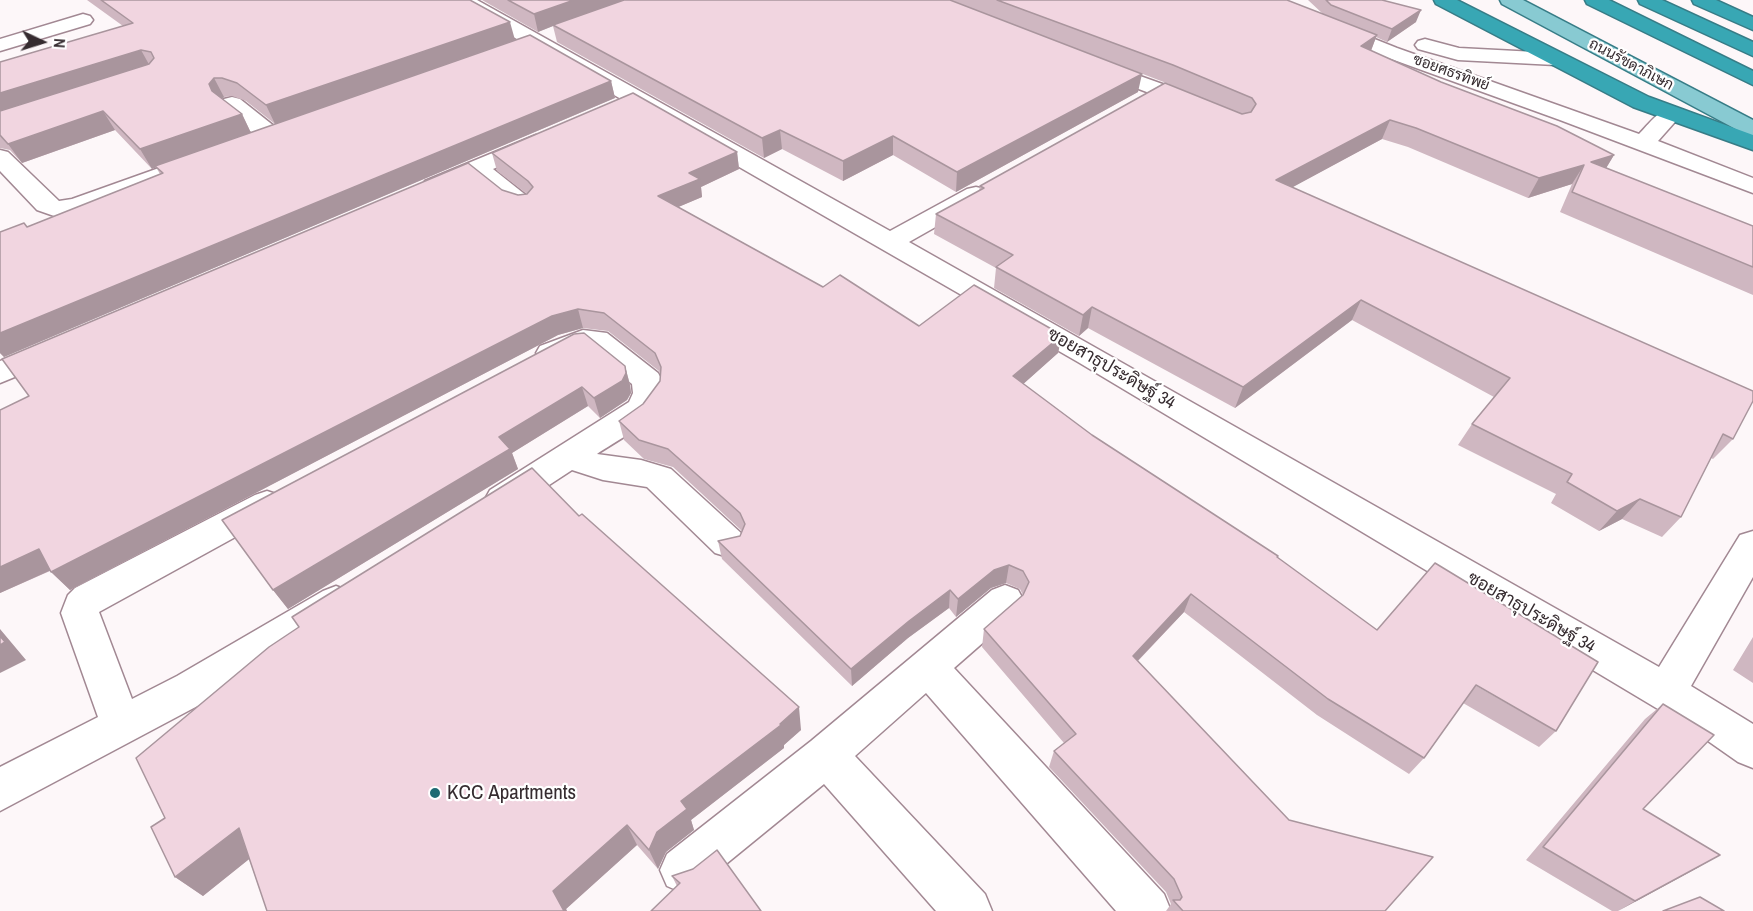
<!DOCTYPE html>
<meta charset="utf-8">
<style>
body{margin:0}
#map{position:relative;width:1753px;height:911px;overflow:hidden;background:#fdf7f9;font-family:"Archivo Narrow",sans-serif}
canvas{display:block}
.north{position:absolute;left:12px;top:12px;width:60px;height:60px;-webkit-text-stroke:4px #fff;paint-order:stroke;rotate:94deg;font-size:16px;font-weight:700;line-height:24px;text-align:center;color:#362c30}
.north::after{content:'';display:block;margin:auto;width:21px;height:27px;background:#362c30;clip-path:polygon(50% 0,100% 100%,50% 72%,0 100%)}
</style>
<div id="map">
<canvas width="1753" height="911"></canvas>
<div class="north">N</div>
</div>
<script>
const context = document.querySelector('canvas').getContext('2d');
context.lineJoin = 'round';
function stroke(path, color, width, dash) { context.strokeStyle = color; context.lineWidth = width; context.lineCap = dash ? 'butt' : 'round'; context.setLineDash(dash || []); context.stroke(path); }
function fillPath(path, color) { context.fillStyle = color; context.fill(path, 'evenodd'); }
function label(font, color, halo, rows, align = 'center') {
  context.font = font + ' "Archivo Narrow",Sarabun,sans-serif'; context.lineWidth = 4.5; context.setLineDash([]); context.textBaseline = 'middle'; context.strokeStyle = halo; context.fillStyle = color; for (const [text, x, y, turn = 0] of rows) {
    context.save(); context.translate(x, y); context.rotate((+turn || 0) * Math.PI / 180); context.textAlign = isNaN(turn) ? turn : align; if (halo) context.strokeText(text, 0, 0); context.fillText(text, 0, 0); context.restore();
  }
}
const minor = new Path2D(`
 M454,0H477L890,231L967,189L976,187L985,189L988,194L985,199L909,242L1659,667L1740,535L1753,531V577L1691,686L1753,724V768L1738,762L1688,727L1078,362L456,4Z
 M1252,0H1277L1397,48L1639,134C1651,122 1661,105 1679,109L1682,114L1658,141L1753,178V193L1560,120L1383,56L1254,4Z
 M83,14L90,16L93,20L90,24L0,51V39Z
 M1425,39L1459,48L1555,53L1562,55L1565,59L1562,63L1555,65L1458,60L1418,49L1415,45L1418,41Z
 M1098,61L1168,86L1171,91L1168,96L1160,97L1091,71L1088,67L1091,63Z
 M232,97L240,99L279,130L282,135L279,140C259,145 239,121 224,109L221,104L224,99Z
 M536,135L544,137L547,142L544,147L493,169L532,200L536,205L532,210C510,216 490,191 473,178L443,191L434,193L425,191L422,186L425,181Z
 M0,150L8,152L59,201L72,199L173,163L181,165L185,170L181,175L87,210L57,217L37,210L0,171Z
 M583,330L607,333L658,373C681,411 623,436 597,454L641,460L671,469L741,533L746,543L741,553L728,557L715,553L647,487L603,480L572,470L514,508L502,512L490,508L485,499L490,490L629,402L633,393L632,384L590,350L551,363L540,360L536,353L540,346Z
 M51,341L61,344L66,351L61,358L0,383V361Z
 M267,491L279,495L284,504L279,513L99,612L132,699L177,676L323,591L336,586L349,591L355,602L349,613L205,702L0,811V767L98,717L61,613L68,595L75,588L255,495Z
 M1005,585L1018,590L1024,601L1018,612L954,668L1164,894L1171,911H1116L926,693L855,756L985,894L992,911H936L824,784L699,886L683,893L667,886L660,870L667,854L811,741L992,590Z`);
const major = new Path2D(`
 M1500,0H1523L1753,120V136L1745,134L1502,4Z`);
const highway = new Path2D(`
 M1434,0H1457L1649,97L1753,135V150L1633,107L1436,4Z
 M1585,0H1609L1753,71V85L1587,4Z
 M1638,0H1662L1753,42V56L1640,4Z
 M1692,0H1716L1753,17V30L1694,4Z`);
const wall = new Path2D(`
 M87,0H470L515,40L354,97L611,81L615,98L4,357L0,353V232L27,227L160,174L156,167L152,169L115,130L22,163L10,150L0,148V62L123,26ZM232,96L246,101L275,124L251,133L242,114L222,99L224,97Z
 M482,0H1287L1323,14L1308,0H1382L1416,22L1387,42L1376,37L1371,51L1441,82L1614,155L1606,168L1753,226V295L1560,212L1572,184L1528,198L1408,147L1382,139L1292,187L1733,439L1713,459L1711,458L1681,517L1662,537L1622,519L1599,531L1551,503L1556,494L1458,445L1472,424L1494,397L1352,320L1235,408L1088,328L1079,336L994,288L996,268L934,234L936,214L979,191L980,186L1169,84L1046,37L1138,92L956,192L893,155L843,181L782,149L764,158L557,42L553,26L538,32Z
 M737,152L739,169L701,187L702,197L678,207L823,287L919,326L1062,335L1058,353L1023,384L1092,435L1277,557L1377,630L1556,731L1539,747L1463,703L1424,758L1409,774L1317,715L1184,612L1138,661L1289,820L1385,911H1166L1171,904L1166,892L1049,767L1054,751L1064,743L982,647L984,629L1023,595L1020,589L1006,583L991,588L956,617L949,608L908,638L852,686L722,559L718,541L740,536L742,531L673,467L644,459L624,440L619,421L643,404L660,381V374L659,371L608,331L583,328L558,335L70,590L50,571L0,593V410L502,190L518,195L527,194L497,171L492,153Z
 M625,366L630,385L631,393L627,400L600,418L588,406L512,453L518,469L288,609L273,590L222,520Z
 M579,516L801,730L784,745V748L691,820L694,830L666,852L658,869L637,845L566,909L567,911H267L249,859L203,896L175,877L165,818Z
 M1753,637V683L1733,670Z
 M1663,704L1643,809L1699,867L1618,911H1612L1526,860L1645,719Z
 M672,876L761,911L677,886Z`);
const shadedWall = new Path2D(`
 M574,0H627L553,25V26L538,32L534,14Z
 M1421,10L1416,22L1387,42L1392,29Z
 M510,22L515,40L275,124L266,105Z
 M1377,35L1370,53L1361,46Z
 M141,50L151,68L0,116V93Z
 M1142,74L1138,92L956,192L957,172Z
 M214,78L224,97L219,103L212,91L209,84Z
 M611,81L615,98L4,357L0,353V333Z
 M103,111L115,130L22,163L8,144Z
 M242,114L251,133L152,169L140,149Z
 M1390,120L1382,139L1269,200L1276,180Z
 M780,130L782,149L764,158L762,138Z
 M893,136V155L843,181V161Z
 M737,152L739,169L701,187L702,197L662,214L658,196L689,173Z
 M1614,155L1602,175L1591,162Z
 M1584,165L1572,184L1528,198L1539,178Z
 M1361,300L1352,320L1235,408L1243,387Z
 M1092,307L1088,328L1079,336L1083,315Z
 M578,309L583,328L558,335L70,590L51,572L552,316Z
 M1062,335L1058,353L1011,395L1013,376Z
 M625,366L630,385L631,393L627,400L600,418L594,398Z
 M582,387L588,406L512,453L518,469L288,609L273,590L499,437Z
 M1640,499L1622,519L1599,531L1617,511Z
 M39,549L58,567L0,593V567Z
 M1009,565L1006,583L991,588L956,617L958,599L994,570Z
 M950,590L949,608L908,638L852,686L851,669L909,621Z
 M1191,594L1184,612L1126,673L1133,656Z
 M0,629L26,660L0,673Z
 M799,707L801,730L784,745V748L691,820L694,830L666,852L658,869L649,850L657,832L681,801L780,724Z
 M627,825L637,845L566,909L567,911H564L553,891Z
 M239,828L263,848L203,896L175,877Z
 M1720,855L1699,867L1618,911L1635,901Z`);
const building = new Path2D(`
 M101,0H470L510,22L266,105L237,83L222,78H214L209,84L212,91L242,114L140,149L103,111L8,144L0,135V111L149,64L154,58L151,52L141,50L0,93V62L133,23Z
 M508,0H574L534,14Z
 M624,0H950L1142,74L957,172L893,136L843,161L780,130L762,138L553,25Z
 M997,0H1287L1377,35L1361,46L1441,82L1557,126L1614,155L1591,162L1753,226V267L1572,192L1584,165L1539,178L1416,128L1390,120L1276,180L1753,391V401L1733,439L1723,434L1681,517L1640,499L1617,511L1567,482L1572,474L1472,424L1510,378L1361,300L1243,387L1092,307L1083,315L996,267L1013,255L936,214L984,188L980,186L1165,83L1242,114L1251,112L1256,104L1252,98L1173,65Z
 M1326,0H1382L1421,10L1392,29L1331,5Z
 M530,35L611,81L0,333V232L24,223L27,227L163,173L155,166Z
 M633,93L737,152L689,173L700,179L658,196L823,287L840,275L919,326L974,285L1062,335L1013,376L1092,435L1278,556L1277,557L1377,630L1435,563L1598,662L1556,731L1476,685L1424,758L1328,699L1191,594L1133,656L1289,820L1433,857L1385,911H1183L1173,900H1180L1182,897L1174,879L1054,751L1076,734L984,629L1023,595L1029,582L1023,571L1009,565L994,570L958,599L950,590L909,621L851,669L718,541L740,536L745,524L740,513L668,449L639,440L619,421L643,404L660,381L661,367L655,353L604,313L578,309L552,316L51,572L39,549L0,567V410L29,396L2,359L468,163L502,190L518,195L527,194L533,187L528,181L492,153Z
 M584,333L625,366L626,373L622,381L594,398L582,387L499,437L510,449L273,590L222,520L574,334Z
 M532,468L579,516L582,514L799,707L780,724L781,725L681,801L687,809L657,832L649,850L627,825L553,891L564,911H267L239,828L175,877L151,827L165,818L136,758L269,647L299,627L292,617Z
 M0,636L5,642L0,645Z
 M1663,704L1714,735L1643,809L1720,855L1635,901L1543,847Z
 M717,850L761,911H651L680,883L672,876L693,869Z
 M1700,897L1724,911H1663Z`);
const markers = [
 [435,793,6,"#1f6a73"]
];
const farStreetnames = [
 ["ถนนรัชดาภิเษก",1631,65,28],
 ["ซอยศธรทิพย์",1451,73,20]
];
const streetNames = [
 ["ซอยสาธุประดิษฐ์ 34",1111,369,30],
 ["ซอยสาธุประดิษฐ์ 34",1531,613,30]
];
const nearPoinames = [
 ["KCC Apartments",447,793]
];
stroke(minor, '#a28893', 3);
stroke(major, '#377c86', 3);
stroke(highway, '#377c86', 3);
fillPath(minor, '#fff');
fillPath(major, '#88cad2');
fillPath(highway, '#38a7b4');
fillPath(wall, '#cfb7c1');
fillPath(shadedWall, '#a9959d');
fillPath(building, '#f1d5e0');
stroke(building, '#a9959d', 1.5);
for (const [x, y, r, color] of markers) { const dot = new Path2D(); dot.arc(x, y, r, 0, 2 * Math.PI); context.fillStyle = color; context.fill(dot); stroke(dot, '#fff', 2); }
label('15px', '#362c30', '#fff', farStreetnames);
label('18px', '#362c30', '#fff', streetNames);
label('21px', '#362c30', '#fff', nearPoinames, 'left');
</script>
